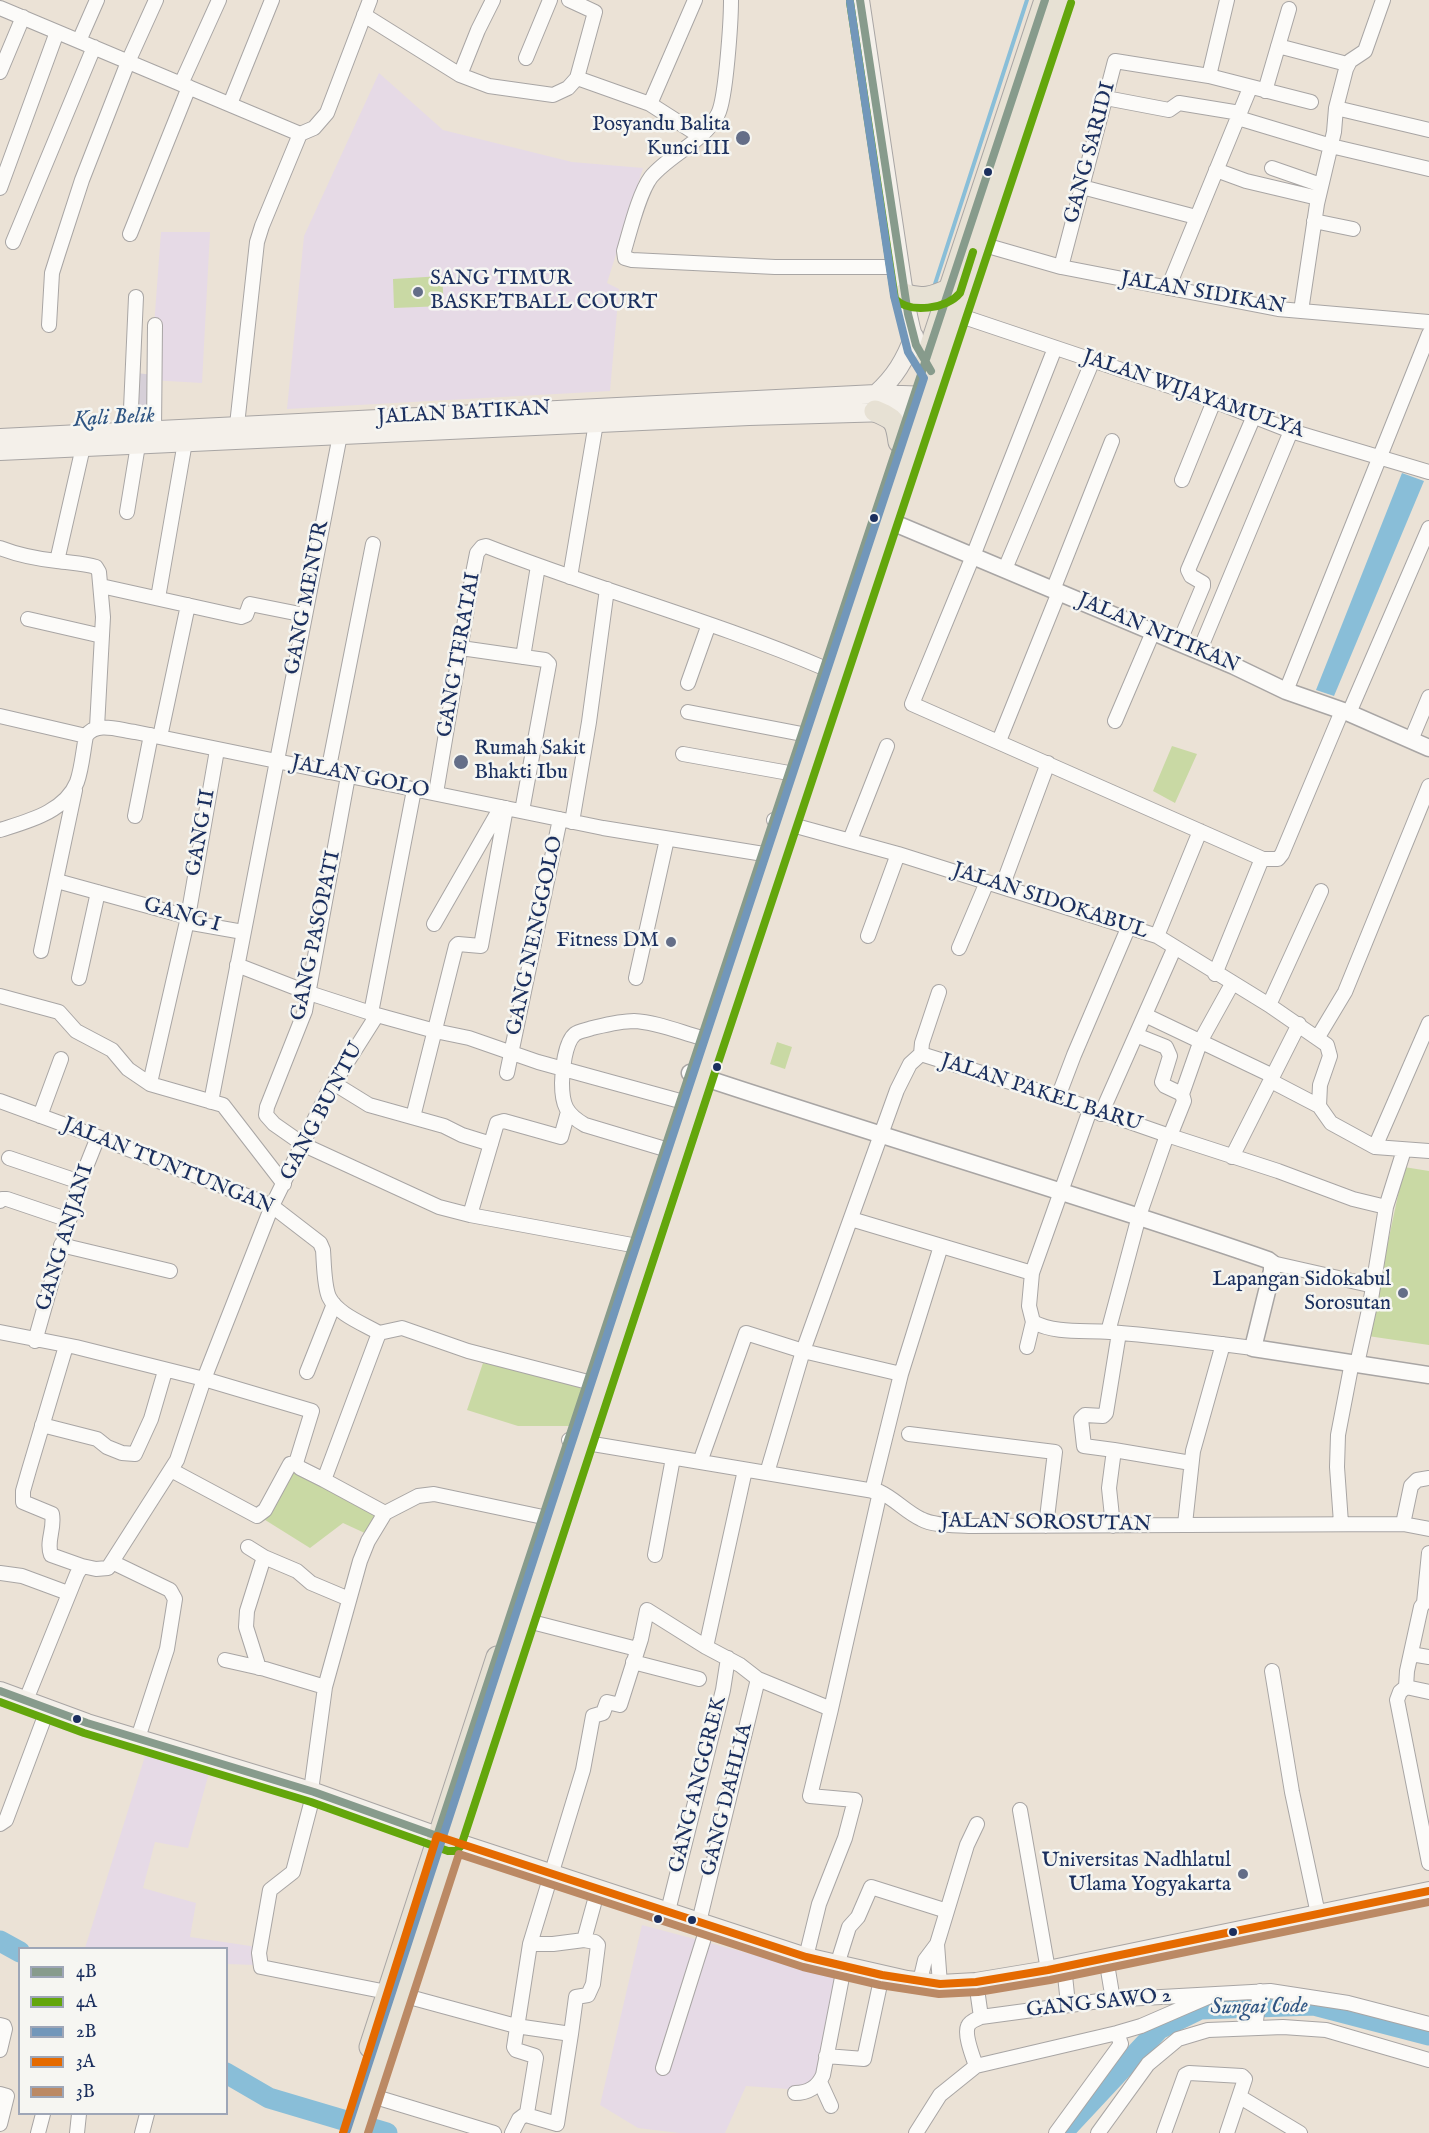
<!DOCTYPE html>
<style>
body{margin:0}
#map{position:relative;width:1429px;height:2133px;overflow:hidden;background:#ebe2d6;font-family:"IM FELL English",serif}
canvas{display:block}
.legend{position:absolute;left:18px;top:1947px;width:210px;height:168px;box-sizing:border-box;background:#f6f6f2;border:2px solid #9ea6b7;margin:0;padding:8px 10px;list-style:none;font-size:18px;color:#1b2f5e}
.legend li{display:flex;align-items:center;gap:12px;height:30px}
.legend b{width:30px;border:2px solid #9ea6b7}
</style>
<div id="map">
<canvas width="1429" height="2133"></canvas>
<ul class="legend">
<li><b style="height:8px;background:#879b8c"></b>4B</li>
<li><b style="height:8px;background:#63a60c"></b>4A</li>
<li><b style="height:8px;background:#7297ba"></b>2B</li>
<li><b style="height:8px;background:#e56a00"></b>3A</li>
<li><b style="height:8px;background:#bb8964"></b>3B</li>
</ul>
</div>
<script>
const context = document.querySelector('canvas').getContext('2d');
context.lineJoin = 'round';
function fillPath(path, color) { context.fillStyle = color; context.fill(path, 'evenodd'); }
function stroke(path, color, width, dash) { context.strokeStyle = color; context.lineWidth = width; context.lineCap = dash ? 'butt' : 'round'; context.setLineDash(dash || []); context.stroke(path); }
function label(font, color, halo, rows, align = 'center') {
  context.font = font + ' "IM FELL English",serif'; context.lineWidth = 5; context.setLineDash([]); context.textBaseline = 'middle'; context.strokeStyle = halo; context.fillStyle = color; for (const [text, x, y, turn = 0] of rows) {
    context.save(); context.translate(x, y); context.rotate((+turn || 0) * Math.PI / 180); context.textAlign = isNaN(turn) ? turn : align; if (halo) context.strokeText(text, 0, 0); context.fillText(text, 0, 0); context.restore();
  }
}
const built = new Path2D(`
 M379,73L443,130L572,162L643,168L607,283L619,289L610,391L287,409L304,236Z
 M161,232H210L202,383L150,380Z
 M146,1753L209,1773L188,1848L155,1842L143,1888L196,1903L190,1937L257,1947L255,1965L227,1964L226,1948H85Z
 M642,1925L838,1977L819,2071L803,2090L746,2086L725,2133H679L638,2128L600,2105Z`);
const industrial = new Path2D(`
 M136,373L154,375L148,423L137,418Z`);
const green = new Path2D(`
 M442,276L444,306L394,308L393,279Z
 M1172,746L1197,754L1175,803L1153,791Z
 M777,1042L792,1047L785,1069L770,1064Z
 M1404,1167L1429,1171V1345L1368,1336Z
 M483,1363L583,1384L570,1426H518L467,1410Z
 M291,1467L379,1514L369,1535L343,1523L310,1548L262,1518Z`);
const water = new Path2D(`
 M1402,473L1424,481L1334,696L1316,690Z`);
const stream = new Path2D(`
 M934,287L1027,0`);
const river = new Path2D(`
 M0,1941L20,1952
 M226,2073L269,2098L387,2133
 M1062,2133L1159,2029L1200,2009L1314,2005L1429,2035`);
const minor = new Path2D(`
 M731,0C731,20 726,99 718,114C704,142 670,154 651,177C639,193 630,231 624,251L625,258L632,260L775,267H899
 M1227,0L1209,76L1311,102
 M0,8L300,134
 M364,15L460,75L489,86L553,95L568,88L577,78L595,12L569,0
 M79,41L97,0
 M1278,46L1347,64
 M526,58L550,0
 M0,72L23,17
 M460,75L478,30L493,0
 M577,78L650,104L700,136
 M181,84L219,0
 M1265,91L1289,9
 M1106,98L1169,110L1179,103L1240,113
 M230,104L272,0
 M650,104L695,0
 M1336,108L1429,130
 M1238,118L1331,146L1429,169
 M1272,168L1321,185
 M1216,170L1246,181L1318,198
 M1082,187L1196,217
 M0,188L57,32
 M1314,221L1353,229
 M130,234L189,87
 M13,242L94,47
 M981,244L1061,267L1278,309L1429,322
 M1061,267L1115,61L1209,76
 M1168,288L1250,88
 M1301,311L1317,204L1334,132L1336,108L1346,69L1350,61L1365,51L1383,0
 M958,315L1214,401L1291,431L1429,472
 M49,325L52,273L58,254L82,180L128,62L156,0
 M1055,348L973,556L912,704L1263,859
 M154,430L155,325
 M130,431L136,297
 M236,434L257,242L262,226L300,134L314,128L327,113L370,0
 M1182,480L1214,401
 M127,512L138,445
 M0,548C18,555 38,559 57,561C71,563 84,563 96,567L99,572L103,617L97,727
 M57,561L83,447
 M1005,569L1093,360
 M570,577L596,423
 M101,586L241,617L246,615L250,604L305,615
 M1053,590L1112,441
 M158,598L185,442
 M28,619L102,636
 M1179,643L1203,586V583L1191,576L1188,570L1254,416
 M461,648L545,660L549,664L522,811
 M1199,652L1291,431
 M523,657L538,566
 M688,683L709,624
 M1286,691L1429,334
 M688,712L802,734
 M1349,713L1429,528
 M0,716L86,736
 M1115,721L1153,632
 M160,737L188,605
 M1411,740L1429,697
 M999,741L1059,592
 M683,754L789,773
 M328,772L373,544
 M348,776L305,1011L267,1107L266,1115L274,1124L304,1145L439,1207L470,1215L632,1245
 M436,793L473,573L477,553L482,547L486,546C598,590 714,621 824,668
 M135,816L151,735
 M774,820L898,854L1157,936L1269,1005L1327,1045L1330,1056L1320,1085L1319,1106L1331,1123L1375,1147L1429,1151
 M572,822L589,722L607,589
 M0,830C28,821 65,812 77,782C82,768 83,751 86,736C96,721 119,730 135,732L603,828L776,856
 M850,840L887,746
 M57,881L188,917L192,923L243,932
 M1002,887L1048,763
 M434,924L501,807
 M868,936L898,854
 M1157,936L1200,831
 M959,948L987,882
 M41,951L75,790
 M237,965L309,993L377,1015L435,1031L469,1038L538,1062L680,1101
 M1215,974L1261,861L1263,859H1278L1282,854L1342,711
 M79,978L98,892
 M636,978L667,839
 M0,996L59,1012L76,1031L112,1050L128,1069L150,1084L223,1105L284,1184
 M1269,1005L1321,891
 M371,1013L414,790
 M1145,1015L1273,1076
 M1136,1035L1166,1047L1170,1056L1162,1082L1165,1086L1182,1094L1184,1101L1170,1136
 M1318,1037L1345,992L1429,786
 M921,1054L922,1043L939,992
 M507,1073L560,819
 M1271,1081L1319,1106
 M150,1083L188,917L217,750
 M335,1084L369,1105L444,1126L462,1135L491,1144
 M1182,1094L1201,1040L1232,984
 M1058,1097L1074,1055L1129,926
 M0,1101L98,1137L272,1206L320,1243L323,1250C324,1263 324,1286 329,1297C337,1314 364,1324 379,1333L402,1328L468,1351L588,1382
 M211,1102L340,435
 M1090,1110L1032,1273L1029,1306L1033,1322C1056,1334 1084,1330 1110,1332C1158,1336 1206,1342 1253,1348
 M1101,1114L1174,949
 M40,1116L61,1059
 M413,1117L456,946L458,944L481,946L506,808
 M1167,1135L1278,1171L1353,1199L1386,1207
 M1375,1147L1429,1023
 M665,1149L585,1125C566,1114 562,1105 562,1083C562,1071 565,1042 575,1034C579,1031 587,1030 592,1028C605,1025 621,1021 634,1021C656,1022 680,1032 702,1038
 M1232,1157L1299,1024
 M9,1158L80,1182
 M0,1201L2,1199H7L69,1220
 M470,1215L497,1123L504,1121L561,1137L568,1112
 M851,1219L1032,1273
 M61,1245L170,1271
 M1272,1263L1365,1284
 M0,1332L76,1347L204,1379L312,1411L296,1463
 M379,1333L324,1480L385,1513
 M35,1341L80,1182L98,1137
 M66,1346L29,1470L23,1491V1502L52,1514C55,1529 46,1541 51,1555L82,1566
 M1027,1347L1033,1322
 M1357,1364L1370,1305L1386,1207L1404,1150
 M307,1372L334,1304
 M42,1425L97,1439L107,1447L122,1453L135,1454L151,1419L165,1371
 M909,1434L1055,1452L1046,1526
 M569,1440L880,1492C895,1499 906,1512 921,1519C934,1526 954,1525 969,1526L1403,1524L1429,1529
 M1114,1450L1191,1463
 M700,1462L746,1333L803,1351L901,1374
 M296,1463L300,1468L324,1480
 M171,1470L257,1516L265,1510L290,1464L296,1463
 M767,1473L803,1351L897,1090L910,1064L921,1054L1058,1097L1167,1135L1139,1216L1108,1332
 M872,1491L901,1374L941,1246
 M1341,1523L1337,1467L1338,1435L1352,1362
 M1185,1524L1193,1451L1223,1344
 M1403,1524L1411,1486L1417,1480L1429,1478
 M1113,1526L1109,1488L1114,1450L1084,1446L1081,1419L1085,1415L1103,1416L1106,1413L1119,1333
 M248,1547L264,1557L297,1571L311,1583L349,1599
 M655,1555L673,1458
 M112,1562L170,1590L175,1599L167,1649L138,1738
 M0,1573L22,1576L68,1593
 M524,1620L637,1649
 M706,1647L745,1470
 M1411,1654L1429,1657
 M225,1660L265,1669L325,1687
 M633,1662L699,1679
 M259,1668L246,1627L247,1611L264,1557
 M1272,1671L1292,1792L1318,1914
 M1406,1687L1407,1671L1421,1607L1424,1603L1429,1553
 M1429,1692L1406,1687L1400,1692L1397,1700L1429,1863
 M26,1700L77,1574L82,1566L96,1569L108,1568L177,1460L204,1379L272,1206L327,1094L377,1015
 M831,1709L880,1492
 M311,1791L325,1687L360,1561L368,1541L385,1513L418,1496L434,1494L543,1517
 M314,1792L293,1872L270,1890L259,1953L261,1967L402,1995L516,2026L571,2034L557,2124L526,2115
 M1020,1810L1048,1970
 M0,1824L6,1820L48,1708
 M668,1911L723,1690L728,1658
 M699,1922L758,1679
 M530,1944H553L584,1940
 M937,1944L940,1984
 M1106,1958L1113,2000
 M837,1965L849,1927L858,1917L871,1887L947,1911
 M1064,1966L1068,2004
 M920,1981L925,1960L937,1944L967,1845L977,1824
 M976,1982L981,2017
 M0,2025L4,2026L5,2029L0,2050
 M1255,2028L1260,1991
 M571,2034L576,1997L588,1995L593,1984L598,1945L595,1942L584,1940L598,1889
 M826,2056L864,2059L882,1975
 M976,2066C973,2057 964,2035 968,2026C970,2021 977,2019 981,2017L1107,2000L1270,1991L1348,2003L1429,2024
 M663,2068L708,1925
 M820,2082L831,2106
 M795,2093C808,2093 818,2087 823,2075L844,1967
 M0,2094L7,2096L0,2124
 M369,2095L494,2133
 M1240,2097L1300,2133
 M38,2133L43,2114
 M77,2133L79,2114
 M142,2133L147,2114
 M512,2133L519,2119L527,2113L536,2058L535,2056L516,2050L514,2047L530,1944L583,1770L593,1716L603,1713L607,1702L620,1705L641,1639L647,1610L706,1647L740,1665L758,1679L831,1709L810,1796L855,1800L845,1838L819,1904L806,1957
 M916,2133L940,2095L976,2066L1117,2033L1141,2026L1208,1997
 M1056,2133L1121,2044L1117,2033
 M1098,2133L1148,2064L1178,2039L1208,2030L1283,2027L1326,2030L1429,2060
 M1164,2133L1185,2075L1189,2073L1242,2076L1245,2079L1227,2133`);
const tertiary = new Path2D(`
 M887,520L1234,666L1286,691L1349,713L1429,748
 M690,1073C882,1137 1077,1194 1268,1260L1272,1263V1271L1253,1348L1429,1375`);
const secondary = new Path2D(`
 M860,0L904,294C908,317 914,353 930,371
 M876,394C895,377 905,360 914,336
 M0,438L876,394L929,396
 M0,451L749,416L924,411
 M0,1691L87,1723L314,1792L437,1836L806,1957L907,1980L940,1984L976,1982L1048,1970L1429,1891`);
const primary = new Path2D(`
 M904,294C921,301 934,297 950,289
 M925,363L1045,0
 M875,411C894,419 896,420 899,442
 M370,2047L497,1657
 M357,2133L707,1063L1061,0`);
const bus1 = new Path2D(`
 M860,0L908,314L916,345L931,371
 M0,1691L87,1723L314,1792L437,1836L1045,0`);
const bus2 = new Path2D(`
 M850,2L895,299C910,314 947,309 960,293L973,252
 M0,1702L84,1733L311,1802L448,1851H456L461,1846L717,1066L1071,3`);
const bus3 = new Path2D(`
 M347,2130L627,1274L924,378L908,352L894,296L850,2`);
const bus4 = new Path2D(`
 M343,2133L437,1836L806,1957L882,1975L940,1984L976,1982L1048,1970L1429,1891`);
const bus5 = new Path2D(`
 M368,2133L459,1854L803,1967L880,1985L939,1994L978,1992L1050,1980L1429,1902`);
const markers = [
 [743,138,8,"#646e88"],
 [988,172,5,"#1b2f5e"],
 [418,292,6,"#646e88"],
 [874,518,5,"#1b2f5e"],
 [461,762,8,"#646e88"],
 [671,942,6,"#646e88"],
 [717,1067,5,"#1b2f5e"],
 [1403,1293,6,"#646e88"],
 [77,1719,5,"#1b2f5e"],
 [1243,1874,6,"#646e88"],
 [658,1919,5,"#1b2f5e"],
 [692,1920,5,"#1b2f5e"],
 [1233,1932,5,"#1b2f5e"]
];
const poiNames = [
 ["Posyandu Balita",730,126],
 ["Kunci III",730,150],
 ["SANG TIMUR",430,280,"left"],
 ["BASKETBALL COURT",430,304,"left"],
 ["Rumah Sakit",474,750,"left"],
 ["Bhakti Ibu",474,774,"left"],
 ["Fitness DM",659,942],
 ["Lapangan Sidokabul",1391,1281],
 ["Sorosutan",1391,1305],
 ["Universitas Nadhlatul",1231,1862],
 ["Ulama Yogyakarta",1231,1886]
];
const streetNames = [
 ["GANG SARIDI",1091,153,-75],
 ["JALAN SIDIKAN",1203,294,10],
 ["JALAN WIJAYAMULYA",1193,395,19],
 ["JALAN BATIKAN",464,414,-3],
 ["GANG MENUR",308,598,-79],
 ["JALAN NITIKAN",1158,634,23],
 ["GANG TERATAI",460,655,-80],
 ["JALAN GOLO",360,778,12],
 ["GANG II",202,833,-80],
 ["JALAN SIDOKABUL",1050,902,18],
 ["GANG I",182,916,16],
 ["GANG PASOPATI",317,936,-78],
 ["GANG NENGGOLO",536,936,-78],
 ["JALAN PAKEL BARU",1041,1094,18],
 ["GANG BUNTU",323,1112,-62],
 ["JALAN TUNTUNGAN",168,1167,22],
 ["GANG ANJANI",66,1238,-73],
 ["JALAN SOROSUTAN",1046,1524,1],
 ["GANG ANGGREK",699,1785,-76],
 ["GANG DAHLIA",728,1800,-76],
 ["GANG SAWO 2",1099,2004,-6]
];
const waterNames = [
 ["Kali Belik",114,419,-3],
 ["Sungai Code",1259,2008,-1]
];
fillPath(built, '#e6dae6');
fillPath(industrial, '#d6cfd8');
fillPath(green, '#c9d9a4');
fillPath(water, '#89bed8');
stroke(stream, '#89bed8', 4);
stroke(river, '#89bed8', 21);
stroke(minor, '#a8a5a4', 16);
stroke(tertiary, '#a8a5a4', 19);
stroke(secondary, '#a8a5a4', 20);
stroke(primary, '#a8a5a4', 23);
stroke(minor, '#fcfbf9', 14);
stroke(tertiary, '#fcfbf9', 16);
stroke(secondary, '#f4f0ea', 18);
stroke(primary, '#e7e1d4', 21);
stroke(bus1, '#879b8c', 8);
stroke(bus2, '#63a60c', 8);
stroke(bus3, '#7297ba', 8);
stroke(bus4, '#e56a00', 8);
stroke(bus5, '#bb8964', 8);
for (const [x, y, r, color] of markers) { const dot = new Path2D(); dot.arc(x, y, r, 0, 2 * Math.PI); context.fillStyle = color; context.fill(dot); stroke(dot, '#f6f6f2', 2); }
label('21px', '#1b2f5e', '#f6f6f2', poiNames, 'right');
label('21px', '#1b2f5e', '#f6f6f2', streetNames);
label('italic 22px', '#2f5583', '#f6f6f2', waterNames);
</script>
